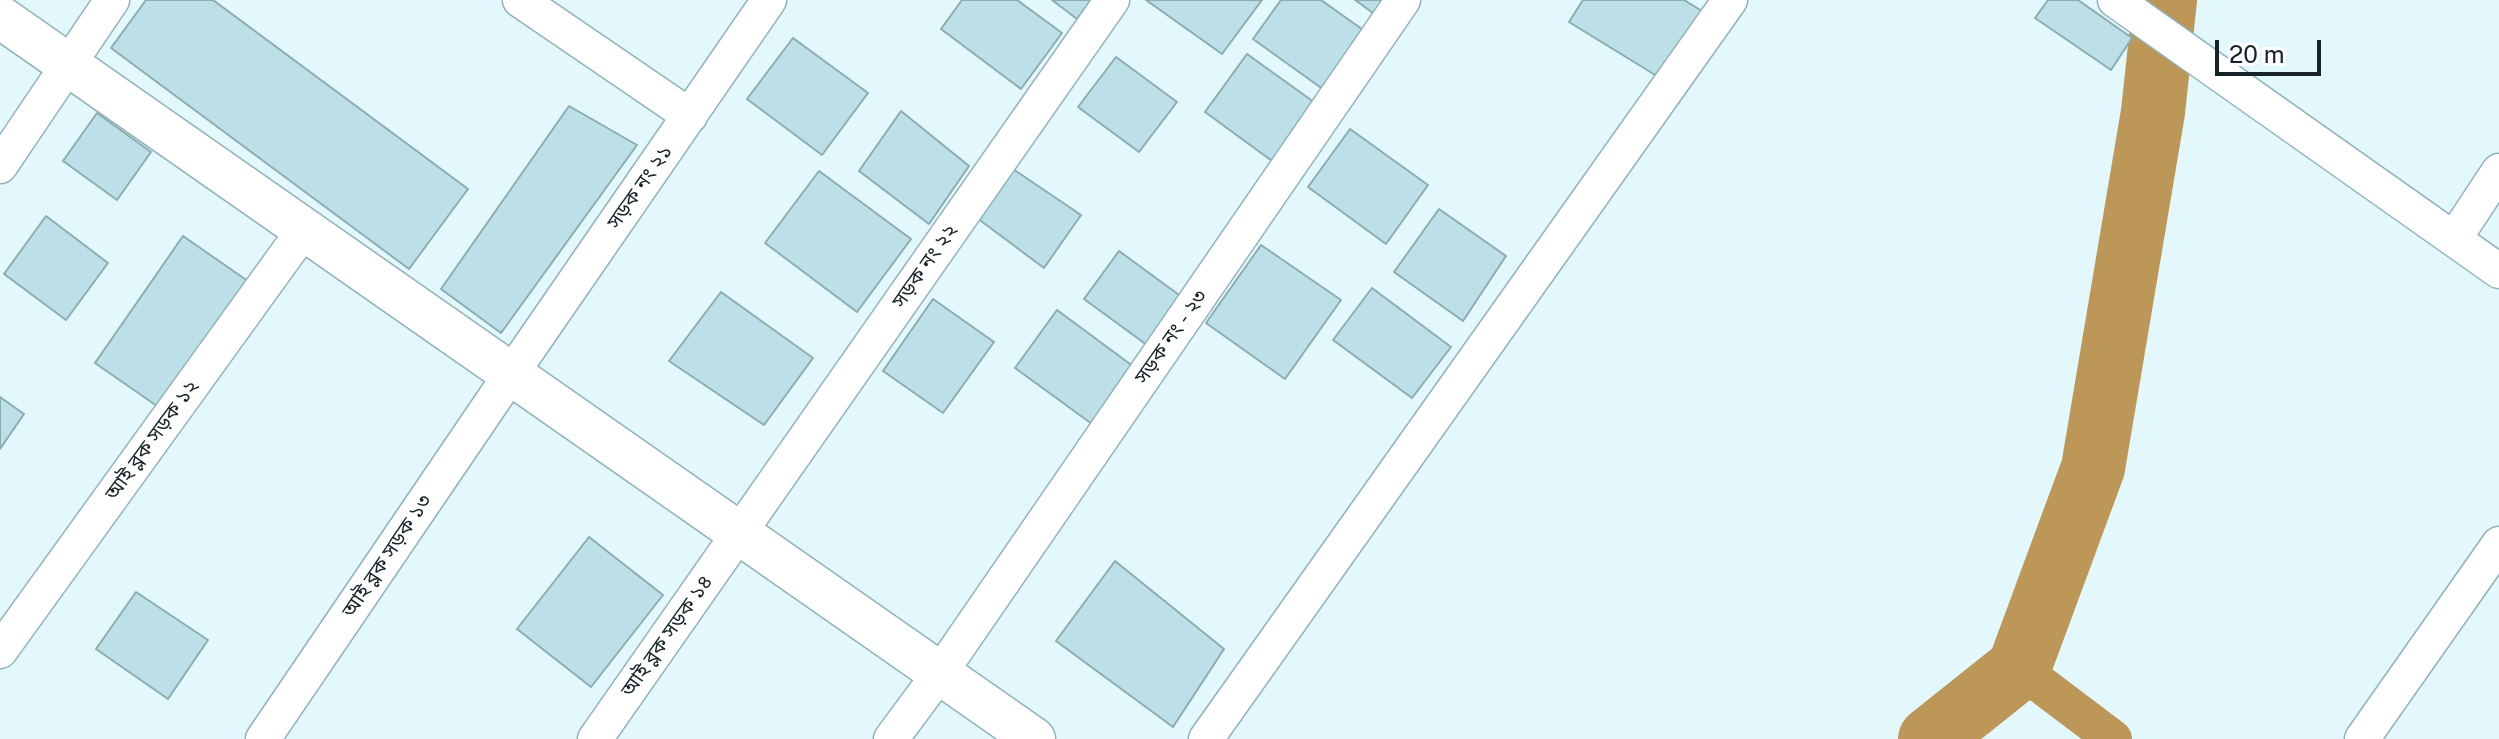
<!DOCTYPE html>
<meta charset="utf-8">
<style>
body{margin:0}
#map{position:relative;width:2499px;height:739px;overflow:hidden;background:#e3f8fd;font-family:"Public Sans",sans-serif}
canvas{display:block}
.scale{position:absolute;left:2215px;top:40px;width:106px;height:36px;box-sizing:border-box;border:4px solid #162427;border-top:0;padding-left:10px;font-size:24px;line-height:28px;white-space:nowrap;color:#162427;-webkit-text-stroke:6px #fff;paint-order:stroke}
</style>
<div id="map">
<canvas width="2499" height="739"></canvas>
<div class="scale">20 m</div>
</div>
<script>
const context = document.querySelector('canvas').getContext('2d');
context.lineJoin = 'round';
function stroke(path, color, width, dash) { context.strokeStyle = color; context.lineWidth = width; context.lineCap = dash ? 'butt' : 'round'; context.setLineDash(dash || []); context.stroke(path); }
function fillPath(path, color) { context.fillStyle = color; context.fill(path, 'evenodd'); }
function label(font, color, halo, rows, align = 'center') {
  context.font = font + ' "Public Sans","Noto Sans Bengali",sans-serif'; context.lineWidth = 8; context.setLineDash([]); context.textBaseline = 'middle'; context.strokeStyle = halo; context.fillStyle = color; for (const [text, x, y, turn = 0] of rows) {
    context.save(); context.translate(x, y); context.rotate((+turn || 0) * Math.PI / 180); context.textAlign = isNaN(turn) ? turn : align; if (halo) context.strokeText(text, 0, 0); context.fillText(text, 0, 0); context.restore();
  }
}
const canal = new Path2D(`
 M2019,668L2113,739`);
const river = new Path2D(`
 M1930,739L2019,668L2093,468L2153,112L2165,0`);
const building = new Path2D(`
 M146,0H213L468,189L409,269L111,48Z
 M962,0H1017L1062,33L1021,89L941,29Z
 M1052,0H1091L1077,19Z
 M1146,0H1262L1222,54Z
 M1281,0H1321L1373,37L1331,95L1253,39Z
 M1355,0H1394L1380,18Z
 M1583,0H1684L1707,14L1660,78L1569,22Z
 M2048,0H2078L2132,38L2111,70L2035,18Z
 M793,38L868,93L822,155L747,99Z
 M1247,54L1325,110L1283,169L1205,112Z
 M1116,57L1177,102L1139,152L1078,107Z
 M569,106L637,145L501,333L441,289Z
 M901,111L969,166L929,224L859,171Z
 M97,113L151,152L117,200L63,161Z
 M1350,129L1428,185L1386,244L1308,187Z
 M1010,167L1081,215L1044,268L977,218Z
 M819,171L911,239L857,312L765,243Z
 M1439,209L1506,256L1463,321L1394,272Z
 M46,216L108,263L66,320L4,274Z
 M183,236L255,286L167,413L95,363Z
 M1261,245L1341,300L1285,379L1206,323Z
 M1119,251L1186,300L1151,348L1084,299Z
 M1372,288L1451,347L1412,398L1333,340Z
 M721,292L813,358L764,425L669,361Z
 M933,299L994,342L943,413L883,371Z
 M1057,310L1134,367L1092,424L1015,368Z
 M0,397L24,414L0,449Z
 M589,537L663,595L591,687L517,629Z
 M1115,561L1224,649L1173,727L1056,641Z
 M136,592L208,640L168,699L96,649Z`);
const minor = new Path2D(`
 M520,0L690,116
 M2115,0L2499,271
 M0,166L112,0
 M2454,239L2499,171
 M0,651L304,230
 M263,739L511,374L769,0
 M595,739L1112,0
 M891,739L940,673L1403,0
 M1206,739L1730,0
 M2362,739L2499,544`);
const tertiary = new Path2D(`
 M0,17L1034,739`);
const streetNames = [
 ["সড়ক নং ২১",640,187,-55],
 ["সড়ক নং ২২",925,266,-55],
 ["সড়ক নং - ২৩",1171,337,-55],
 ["আই ব্লক সড়ক ১২",152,440,-54],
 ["আই ব্লক সড়ক ১৩",387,556,-56],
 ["আই ব্লক সড়ক ১৪",667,636,-55]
];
stroke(canal, '#bc9758', 38);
stroke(river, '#bc9758', 64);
fillPath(building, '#bde0e8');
stroke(building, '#8aacb3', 2);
stroke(minor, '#90b2b9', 37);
stroke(tertiary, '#90b2b9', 45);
stroke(minor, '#fff', 34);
stroke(tertiary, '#fff', 42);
label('20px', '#162427', '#fff', streetNames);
</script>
